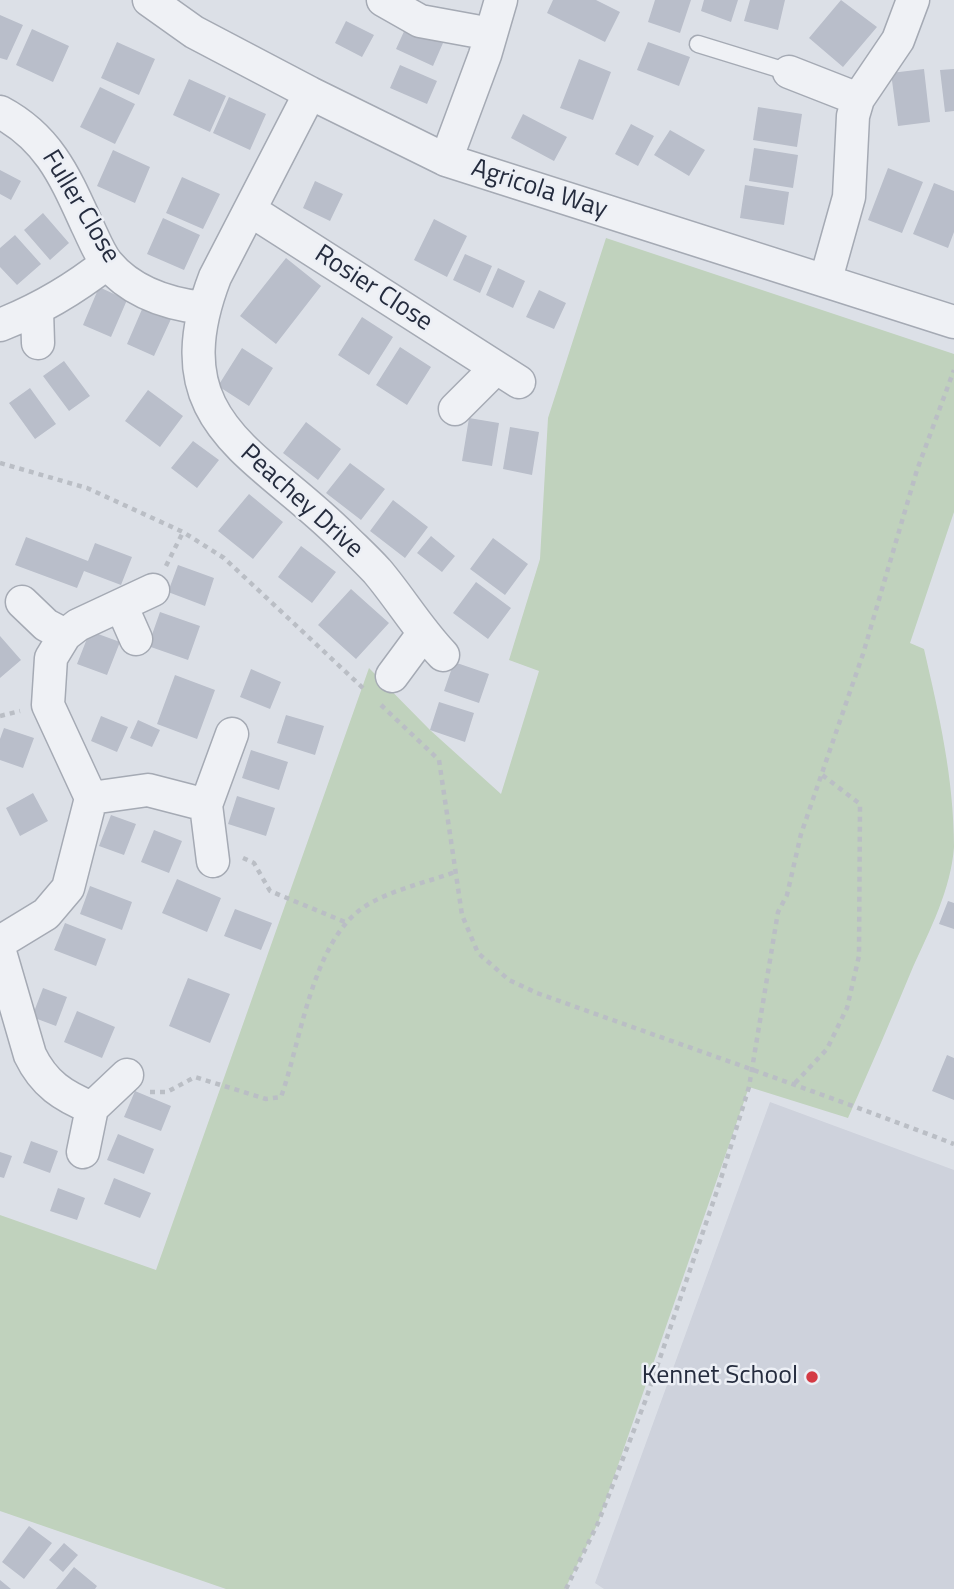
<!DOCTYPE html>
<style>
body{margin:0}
canvas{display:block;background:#dce0e7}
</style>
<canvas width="954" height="1589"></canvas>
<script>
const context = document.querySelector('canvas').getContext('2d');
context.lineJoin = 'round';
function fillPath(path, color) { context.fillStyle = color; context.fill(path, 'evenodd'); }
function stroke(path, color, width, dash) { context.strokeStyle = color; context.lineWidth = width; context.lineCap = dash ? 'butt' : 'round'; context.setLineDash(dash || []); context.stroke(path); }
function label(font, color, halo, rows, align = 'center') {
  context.font = font + ' "Titillium Web",sans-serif'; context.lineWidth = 5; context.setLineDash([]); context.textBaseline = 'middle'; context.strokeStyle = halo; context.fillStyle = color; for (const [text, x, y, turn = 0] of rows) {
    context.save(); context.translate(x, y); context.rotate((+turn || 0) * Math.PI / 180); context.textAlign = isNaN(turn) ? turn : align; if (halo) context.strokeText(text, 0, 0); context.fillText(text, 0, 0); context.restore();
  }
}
const built = new Path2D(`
 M770,1102L954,1170V1589H604L595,1583Z`);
const green = new Path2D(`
 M606,238L954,354V512L910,643L924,649C939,714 954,779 954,847C951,889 930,930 913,967C892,1018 870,1068 848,1118L749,1087L598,1523L565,1589H226L0,1511V1215L156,1270L369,668L430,730L501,794L539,671L509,660L540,559L548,418Z`);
const building = new Path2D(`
 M553,0H596L620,12L605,42L547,13Z
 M655,0H691L680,33L648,22Z
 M704,0H738L731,22L701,11Z
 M750,0H785L778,30L744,21Z
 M841,0L877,27L843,67L809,38Z
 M0,15L23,25L7,60L0,58Z
 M346,21L374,35L362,57L335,43Z
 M406,27L443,43L433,66L396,49Z
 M32,29L69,46L53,82L16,65Z
 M117,42L155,59L139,95L101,78Z
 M648,42L690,57L679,86L637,70Z
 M579,59L611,72L593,120L560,108Z
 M400,65L437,81L427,104L390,88Z
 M924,69L930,122L898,126L891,73Z
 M954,69V111L945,112L940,70Z
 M189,79L226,96L210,132L173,115Z
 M100,87L135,104L115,144L80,127Z
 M229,97L266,114L250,150L213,133Z
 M758,107L802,114L797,147L753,140Z
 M523,114L567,137L554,161L511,138Z
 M631,124L654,136L638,166L615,154Z
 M670,130L705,150L689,176L654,155Z
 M754,148L798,155L793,188L749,181Z
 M113,150L150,167L135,203L97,186Z
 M888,168L923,182L902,233L868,220Z
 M0,170L21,181L11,200L0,194Z
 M182,177L220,194L203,229L166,213Z
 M315,181L343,194L330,221L303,208Z
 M934,183L954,191V232L948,248L913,234Z
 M745,185L789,192L784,225L740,218Z
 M43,213L69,243L50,260L24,230Z
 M163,218L200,235L184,270L147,254Z
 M434,219L467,236L447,277L414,260Z
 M15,235L41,264L17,285L0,267V248Z
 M465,254L492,266L480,293L453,280Z
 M286,258L321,286L276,344L240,316Z
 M498,268L525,281L513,308L486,295Z
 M99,287L127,300L111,337L83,325Z
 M539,290L566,303L554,329L526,317Z
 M143,307L171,319L154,356L127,344Z
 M362,317L393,337L369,375L338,355Z
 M400,347L431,367L407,405L376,385Z
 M242,348L273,368L249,406L218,386Z
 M64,361L90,396L69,411L43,376Z
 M30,388L56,424L35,439L9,403Z
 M148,390L183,416L160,447L125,421Z
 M469,418L499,423L492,466L462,461Z
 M306,422L341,449L318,480L283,453Z
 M510,427L539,432L532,475L503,469Z
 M193,441L219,460L197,488L171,468Z
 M350,463L385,489L361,520L326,493Z
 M249,494L283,522L253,559L218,531Z
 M393,500L428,527L405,558L370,531Z
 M431,536L455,556L442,572L417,553Z
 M26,537L88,561L95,543L132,557L121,585L84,571L77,588L15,565Z
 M493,538L528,564L505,595L470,569Z
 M301,546L336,572L312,603L278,577Z
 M178,565L214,578L205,606L168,592Z
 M476,582L511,608L488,639L453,613Z
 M351,589L389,623L356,659L318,625Z
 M160,612L200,626L188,660L148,646Z
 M90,631L120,642L107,675L77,664Z
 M0,636L21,660L0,678Z
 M454,662L489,674L479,703L444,691Z
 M251,669L281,682L270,709L240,697Z
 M175,675L215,690L197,739L157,724Z
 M439,702L474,713L465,742L430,730Z
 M286,715L324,726L315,755L277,743Z
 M101,716L128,727L117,752L91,741Z
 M138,720L160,730L152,747L130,738Z
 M4,728L34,738L23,768L0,760V739Z
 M251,750L288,762L279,790L242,778Z
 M33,793L48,821L20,836L6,808Z
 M237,796L275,808L266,836L228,824Z
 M111,815L136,824L124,855L99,846Z
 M154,830L182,841L169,873L141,862Z
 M177,879L221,898L207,932L162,913Z
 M90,886L132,902L122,930L80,914Z
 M948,901L954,903V929L939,924Z
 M235,909L272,923L261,950L224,936Z
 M65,923L106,939L96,966L54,950Z
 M188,978L230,994L210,1043L169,1026Z
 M43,988L67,997L56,1026L32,1017Z
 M77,1011L115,1027L102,1058L64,1042Z
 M947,1055L954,1058V1100L932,1091Z
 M135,1091L171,1106L161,1131L124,1117Z
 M118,1134L154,1149L144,1174L107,1160Z
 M31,1141L58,1151L50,1173L23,1163Z
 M0,1152L12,1156L4,1178L0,1177Z
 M114,1178L151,1193L140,1218L104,1204Z
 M58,1188L85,1198L77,1220L50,1211Z
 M29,1526L52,1543L24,1579L2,1562Z
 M64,1543L78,1555L63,1572L49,1560Z
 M74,1567L97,1586L95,1589H56Z
 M0,1580L11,1589H0Z`);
const path = new Path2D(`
 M0,463L87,488L183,532L224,558L364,689
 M166,566L183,532
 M381,705L439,760L462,915L478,953L509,980L537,993C676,1043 816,1091 954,1144
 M0,716L20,711
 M243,858L254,863L270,891L345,922
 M795,1083L827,1049L847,1008L859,956L860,804L821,774
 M150,1092H167L195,1077L266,1099L281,1097C301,1041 312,942 364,907C390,890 425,883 455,872
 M566,1589L598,1523L646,1399L719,1185L749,1087L778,912L787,895L801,834L863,654L917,470L954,370`);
const lane = new Path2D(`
 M698,44L789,72`);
const street = new Path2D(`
 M149,0L194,32L310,93L446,160L954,322
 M383,0L420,21L491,34
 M789,72L858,99
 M310,93L215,277C159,423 257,451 343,537C354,548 366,559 377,571C400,598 418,629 443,655
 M0,112C49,138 65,177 87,225C93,237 99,253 107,263C131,292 169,304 203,308
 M446,160L485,55L501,0
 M250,210L519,382
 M826,279L849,197L853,116L858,99L898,40L913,0
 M37,310L38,343
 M0,325C41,309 73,290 107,263
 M455,409L496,368
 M22,602L46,625L65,635
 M121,605L136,639
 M392,676L423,634
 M91,798L148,790L206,805
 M213,861L206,805L232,734
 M0,942L46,914L68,888L91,798L48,705L51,658L65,635L78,625L153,590
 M0,952L30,1055C44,1084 63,1096 92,1108L127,1075
 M83,1152L92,1108`);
const markers = [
 [812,1377,7,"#d43a44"]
];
const streetNames = [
 ["Agricola Way",539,190,18],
 ["Fuller Close",80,207,59],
 ["Rosier Close",373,289,33],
 ["Peachey Drive",301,502,42]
];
const poiNames = [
 ["Kennet School",798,1377]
];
fillPath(built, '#ced2dc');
fillPath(green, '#c0d2bd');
fillPath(building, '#b9beca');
stroke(lane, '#a5aab4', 19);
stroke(street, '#a5aab4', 35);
stroke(path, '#babec5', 4.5, [5, 5]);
stroke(lane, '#eff1f5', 16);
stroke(street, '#eff1f5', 32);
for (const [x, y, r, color] of markers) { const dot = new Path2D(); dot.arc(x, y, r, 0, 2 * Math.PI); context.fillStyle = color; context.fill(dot); stroke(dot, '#eceff5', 2.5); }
label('26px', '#252c3e', '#eceff5', streetNames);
label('26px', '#252c3e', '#eceff5', poiNames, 'right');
</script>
